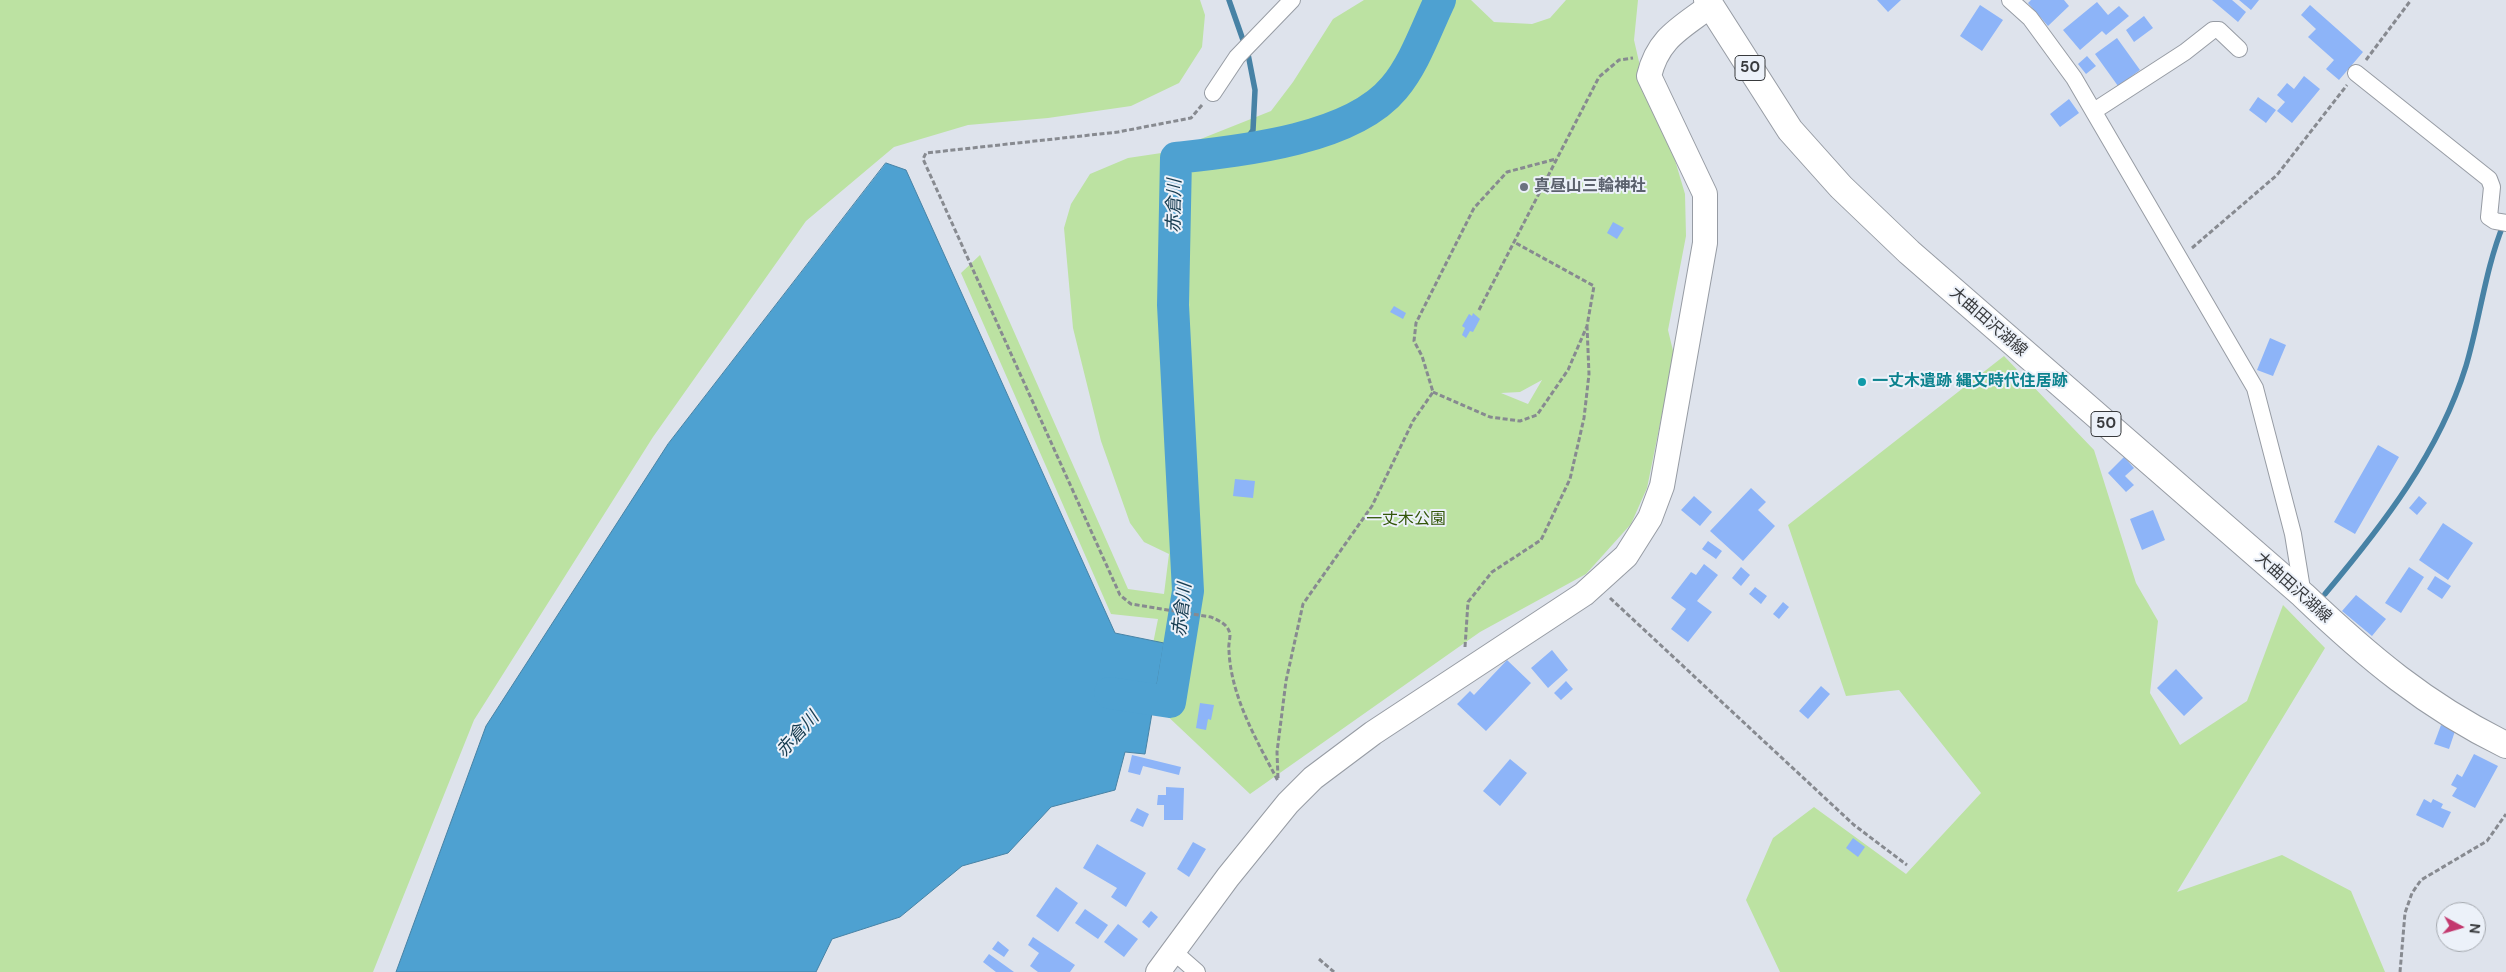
<!DOCTYPE html>
<meta charset="utf-8">
<style>
body{margin:0}
#map{position:relative;width:2506px;height:972px;overflow:hidden;background:#dee3ec;font-family:"DM Sans",sans-serif}
canvas{display:block}
.north{position:absolute;left:2436px;top:902px;width:50px;height:50px;box-sizing:border-box;background:#ecf1f9;border:1px solid #a4a8ae;border-radius:50%;rotate:96deg;font-size:14px;font-weight:700;line-height:20px;text-align:center;color:#383a3d}
.north::after{content:'';display:block;margin:auto;width:18px;height:22px;background:#c3386e;clip-path:polygon(50% 0,100% 100%,50% 72%,0 100%)}
</style>
<div id="map">
<canvas width="2506" height="972"></canvas>
<div class="north">N</div>
</div>
<script>
const context = document.querySelector('canvas').getContext('2d');
context.lineJoin = 'round';
function fillPath(path, color) { context.fillStyle = color; context.fill(path, 'evenodd'); }
function stroke(path, color, width, dash) { context.strokeStyle = color; context.lineWidth = width; context.lineCap = dash ? 'butt' : 'round'; context.setLineDash(dash || []); context.stroke(path); }
function label(font, color, halo, rows, align = 'center') {
  context.font = font + ' "DM Sans","Noto Sans JP",sans-serif'; context.lineWidth = 4; context.setLineDash([]); context.textBaseline = 'middle'; context.strokeStyle = halo; context.fillStyle = color; for (const [text, x, y, turn = 0] of rows) {
    context.save(); context.translate(x, y); context.rotate((+turn || 0) * Math.PI / 180); context.textAlign = isNaN(turn) ? turn : align; if (halo) context.strokeText(text, 0, 0); context.fillText(text, 0, 0); context.restore();
  }
}
const green = new Path2D(`
 M0,0H1200L1205,15L1202,47L1179,83L1131,106L1048,118L968,125L894,147L806,221L653,437L474,720L373,972H0Z
 M1364,0H1471L1494,22L1532,24L1550,18L1566,0H1638L1634,40L1648,101L1672,150L1685,194L1686,236L1668,330L1674,355L1647,488L1631,524L1586,574L1480,632L1250,794L1143,693L1158,619L1111,614L961,273L980,255L1128,589L1164,594L1169,554L1144,542L1130,523L1101,441L1073,328L1064,228L1071,204L1090,174L1128,158L1168,152L1271,111L1293,82L1333,19ZM1542,380L1528,404L1501,393L1520,392Z
 M2004,356L2094,450L2136,583L2158,621L2150,693L2180,745L2247,701L2283,605L2325,648L2177,892L2282,855L2351,891L2385,972H1780L1746,900L1773,838L1814,807L1906,874L1981,793L1899,690L1846,696L1788,525Z`);
const water = new Path2D(`
 M886,163L906,170L1115,633L1164,643L1145,754L1125,752L1115,790L1051,807L1008,853L962,866L900,917L832,939L816,972H396L486,726L668,444Z`);
const stream = new Path2D(`
 M1229,0L1243,40
 M1237,152L1253,130L1255,90L1248,54
 M2325,594C2383,525 2439,453 2466,366C2480,319 2485,269 2504,223`);
const river = new Path2D(`
 M1110,693L1170,702L1188,591L1173,305L1176,158C1239,151 1351,140 1394,88C1415,63 1426,29 1440,0`);
const building = new Path2D(`
 M1877,0H1901L1888,12Z
 M2031,0H2064L2069,6L2048,26L2028,3Z
 M2212,0H2232L2246,12L2238,22Z
 M2239,0H2259L2251,10Z
 M2097,2L2108,15L2119,6L2129,16L2106,35L2102,31L2080,50L2063,30Z
 M1980,5L2003,20L1982,51L1960,36Z
 M2310,5L2363,52L2339,80L2326,69L2334,60L2308,37L2316,29L2301,15Z
 M2144,16L2153,28L2134,42L2126,30Z
 M2117,38L2140,70L2118,86L2095,54Z
 M2087,56L2096,66L2086,74L2078,64Z
 M2304,76L2320,89L2292,123L2277,111L2285,102L2277,95L2287,83L2294,89Z
 M2258,97L2276,110L2266,123L2249,110Z
 M2069,99L2079,113L2060,127L2050,114Z
 M1613,222L1624,228L1617,239L1607,233Z
 M1394,306L1406,313L1403,319L1390,312Z
 M1473,313L1480,319L1473,332L1470,331L1466,338L1462,335L1465,328L1462,326L1469,314L1472,316Z
 M2270,338L2286,345L2273,376L2257,370Z
 M2378,445L2399,457L2355,534L2334,522Z
 M2124,457L2134,468L2125,476L2134,485L2126,492L2108,473Z
 M1235,479L1255,481L1253,498L1233,496Z
 M1751,488L1766,502L1758,510L1775,526L1743,561L1710,531Z
 M1694,496L1712,512L1700,526L1681,510Z
 M2419,496L2427,503L2417,515L2409,508Z
 M2153,510L2165,540L2142,550L2130,519Z
 M2443,523L2473,543L2448,580L2419,560Z
 M1708,541L1722,551L1716,559L1702,549Z
 M1704,564L1718,575L1697,601L1712,612L1688,642L1671,629L1686,609L1671,598L1691,572L1696,575Z
 M1741,567L1750,575L1741,586L1732,578Z
 M2409,567L2424,577L2401,613L2385,603Z
 M2435,576L2451,586L2442,599L2427,589Z
 M1755,587L1767,596L1761,604L1749,594Z
 M2356,595L2386,619L2372,636L2342,611Z
 M1783,602L1789,607L1779,619L1773,614Z
 M1552,650L1568,670L1548,688L1531,668Z
 M1507,660L1531,683L1486,731L1457,704L1470,691L1474,695Z
 M2176,669L2203,698L2184,716L2157,688Z
 M1566,681L1573,689L1561,700L1554,693Z
 M1821,686L1830,694L1808,719L1799,711Z
 M1200,703L1214,705L1211,720L1208,719L1206,730L1196,728Z
 M2441,725L2455,731L2449,749L2434,744Z
 M2474,754L2498,766L2475,808L2452,796L2457,788L2451,785L2457,774L2462,777Z
 M1132,755L1181,767L1179,775L1143,766L1140,775L1128,772Z
 M1510,759L1527,773L1500,806L1483,791Z
 M1166,787L1184,788L1183,820H1164V805H1157L1158,795H1166Z
 M2424,799L2431,803L2433,799L2443,804L2441,808L2451,812L2443,828L2416,815Z
 M1137,808L1149,814L1143,827L1130,821Z
 M1853,838L1865,847L1858,857L1846,848Z
 M1193,842L1206,849L1189,877L1177,869Z
 M1097,844L1146,873L1126,907L1111,897L1117,888L1083,868Z
 M1056,887L1078,903L1058,932L1036,916Z
 M1085,909L1108,925L1098,939L1075,923Z
 M1151,911L1158,917L1149,928L1142,922Z
 M1118,924L1138,939L1124,957L1104,942Z
 M1033,937L1075,965L1070,972H1038L1030,966L1039,953L1028,945Z
 M998,941L1009,950L1004,957L992,949Z
 M989,954L1014,972H996L983,962Z`);
const path = new Path2D(`
 M2366,60L2411,0
 M1202,105L1191,118L1118,132L926,153L923,159L1120,595L1131,604L1211,617C1220,621 1229,625 1230,635C1230,640 1228,646 1229,651C1231,697 1257,741 1278,781
 M2192,248L2277,175L2347,85
 M1479,310L1599,77L1619,60L1633,58
 M1433,392L1490,417L1520,421L1537,415L1568,370L1587,326L1594,286L1514,242
 M1610,598L1854,825L1907,865
 M1465,647L1468,602L1492,572L1541,540L1570,479L1584,418L1589,374L1587,326
 M1278,778L1277,752L1286,681L1303,604L1372,506L1413,421L1433,392L1422,356L1414,341L1416,323L1474,208L1507,172L1556,159
 M1319,959L1334,972
 M2400,972L2405,913L2412,893L2421,880L2487,841L2506,814`);
const street = new Path2D(`
 M2010,0L2030,18L2074,78L2255,388L2293,534L2303,595
 M2356,73L2489,179L2492,187L2489,217L2495,221L2506,223
 M1213,93L1237,57L1292,0
 M2094,111L2185,52L2213,30H2219L2239,49
 M1173,951L1197,972`);
const secondary = new Path2D(`
 M1158,972L1228,877L1288,803L1313,778L1373,733L1584,594L1626,556L1650,518L1662,486L1705,243V194L1649,76C1658,38 1681,28 1710,6`);
const primary = new Path2D(`
 M1707,0L1790,130L1841,187L1909,252L2303,595C2367,656 2426,706 2506,745`);
const markers = [
 [1524,187,5,"#6b7280"],
 [1862,382,5,"#0f9aa8"]
];
const shields = [
 [1750,68,30],
 [2106,424,30]
];
const shieldNames = [
 ["50",1750,68],
 ["50",2106,424]
];
const worshipNames = [
 ["真昼山三輪神社",1534,187]
];
const streetNames = [
 ["大曲田沢湖線",1988,322,41],
 ["大曲田沢湖線",2293,588,42]
];
const cultureNames = [
 ["一丈木遺跡 縄文時代住居跡",1872,382]
];
const parkNames = [
 ["一丈木公園",1406,520]
];
const waterNames = [
 ["赤倉川",1175,206,-89],
 ["赤倉川",1183,610,-84],
 ["赤倉川",798,735,-48]
];
fillPath(green, '#bce2a2');
fillPath(water, '#4ea1d1');
stroke(water, '#4782a5', 1);
stroke(stream, '#4782a5', 5.5);
stroke(river, '#4ea1d1', 32);
fillPath(building, '#8db4f8');
stroke(street, '#979ca4', 18);
stroke(secondary, '#979ca4', 26);
stroke(primary, '#979ca4', 28);
stroke(path, '#878a90', 3, [5, 2.5]);
stroke(street, '#fff', 16);
stroke(secondary, '#fff', 24);
stroke(primary, '#fff', 26);
for (const [x, y, r, color] of markers) { const dot = new Path2D(); dot.arc(x, y, r, 0, 2 * Math.PI); context.fillStyle = color; context.fill(dot); stroke(dot, '#ecf1f9', 2); }
for (const [x, y, w] of shields) { const box = new Path2D(); box.roundRect(x - w / 2, y - 12.5, w, 25, 4); context.fillStyle = '#ecf1f9'; context.fill(box); stroke(box, '#383a3d', 1); }
label('bold 15px', '#383a3d', null, shieldNames);
label('bold 16px', '#5b616d', '#ecf1f9', worshipNames, 'left');
label('16px', '#383a3d', '#ecf1f9', streetNames);
label('bold 16px', '#0d838f', '#ecf1f9', cultureNames, 'left');
label('16px', '#335709', '#ecf1f9', parkNames);
label('italic 18px', '#173c50', '#ecf1f9', waterNames);
</script>
